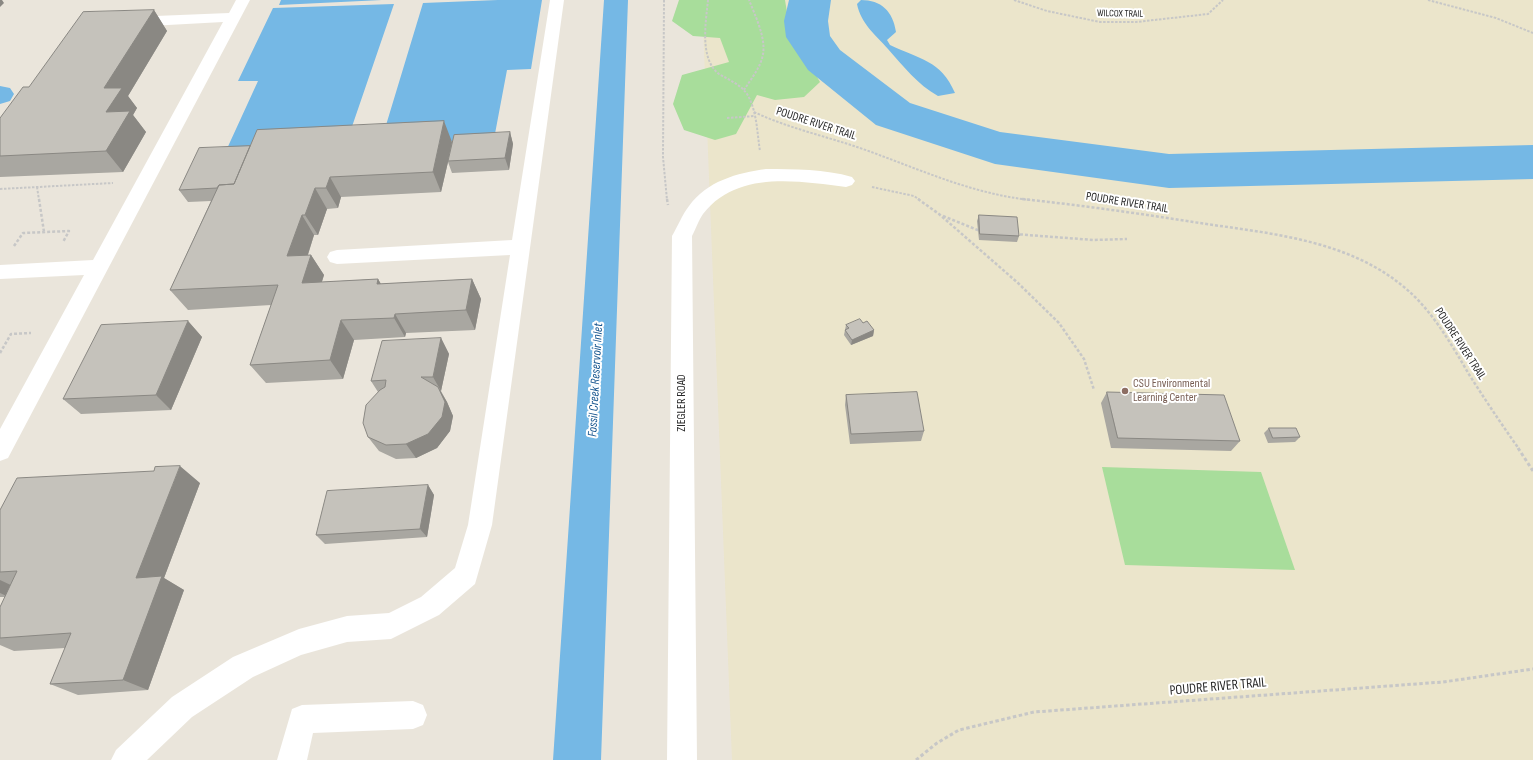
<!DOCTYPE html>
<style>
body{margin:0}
canvas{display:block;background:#eae5db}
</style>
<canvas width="1533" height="760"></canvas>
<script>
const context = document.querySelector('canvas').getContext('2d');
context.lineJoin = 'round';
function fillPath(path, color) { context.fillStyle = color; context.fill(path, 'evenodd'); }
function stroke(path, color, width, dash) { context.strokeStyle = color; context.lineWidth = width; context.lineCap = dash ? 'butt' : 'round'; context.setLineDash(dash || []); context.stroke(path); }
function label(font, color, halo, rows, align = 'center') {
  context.font = font + ' "Sofia Sans Condensed",sans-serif'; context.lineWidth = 4; context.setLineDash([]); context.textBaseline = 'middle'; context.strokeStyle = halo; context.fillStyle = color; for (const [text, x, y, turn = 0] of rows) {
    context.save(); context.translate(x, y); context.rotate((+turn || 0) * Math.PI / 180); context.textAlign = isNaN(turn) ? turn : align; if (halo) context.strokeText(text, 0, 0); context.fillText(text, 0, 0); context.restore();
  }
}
const education = new Path2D(`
 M702,0H1533V760H732Z`);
const green = new Path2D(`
 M679,0H785L790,31L820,82L804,97L775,100L757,95L736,134L715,140L684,130L673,104L682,75L729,62L720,38L693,36L672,21Z
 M1102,467L1261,472L1295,570L1125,565Z`);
const water = new Path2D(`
 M281,0H382L279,5Z
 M498,0H542L531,69L507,70L494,139L380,145L423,3Z
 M861,0C881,0 893,11 896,32L887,40L890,45C919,59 941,60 955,93L938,96C917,84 904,67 888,49C875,34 861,24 857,4Z
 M394,4L345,147L225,153L258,81H238L273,8Z`);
const canal = new Path2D(`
 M604,0H628L601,760H553Z
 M0,86L10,88L14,94L10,101L0,104Z`);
const river = new Path2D(`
 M789,0H831L828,21L830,36L840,50L910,103L1000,132L1169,154L1533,145V179L1169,188L995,164L876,125L808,70L786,37L784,21Z`);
const pathFar2 = new Path2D(`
 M664,0L663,157L667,200
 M708,0C706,21 699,59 719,74C729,80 740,84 747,94C757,110 757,133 760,151
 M1014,0L1047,11L1100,22H1136L1208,14L1223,0
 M1428,0L1496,18L1533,33
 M744,90C751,79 761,67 763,54C766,38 755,15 749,0
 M754,112C788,128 825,136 860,148C917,168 971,194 1031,200
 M727,118L755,116
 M37,187L39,200
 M872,187L914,196L920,200
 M0,189L113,183`);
const pathFar1 = new Path2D(`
 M39,199L44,232
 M667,199L668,205
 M918,199L939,214L1018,283L1059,323L1084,359L1094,390
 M1022,199C1079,205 1136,213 1193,222C1271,234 1358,239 1417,299C1439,322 1454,349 1470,376C1486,401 1502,425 1519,449
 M943,216L980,231
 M1015,234L1093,240L1127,239
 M14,246L23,233L69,231L63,242
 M0,353L11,334L31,333`);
const path = new Path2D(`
 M1518,448L1533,471
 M916,760L937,743L959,730L1034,712L1443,682L1533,669`);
const minor = new Path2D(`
 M236,0H250L8,458L0,461V429L84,275L0,279V265L93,260L223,22L131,27L126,25L123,22L126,19L131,17L229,13Z
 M550,0H564L492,525L475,584L439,615L391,639L347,642L301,655L253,677L192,717L147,760H111L116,750L172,697L233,657L299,629L347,616L389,613L421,597L455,568L468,525L510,255L337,264L330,262L327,257L330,252L337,250L512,240Z
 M766,169C794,169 825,169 852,177L855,181L852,185L846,187C798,181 737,170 703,214C698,221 696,229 692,236L697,760H667L672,236C678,226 682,215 689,206C707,181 737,173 766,169Z
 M413,701L423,705L427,715L423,725L413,729L313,733L307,760H277L292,709L302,705Z`);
const wall = new Path2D(`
 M154,10L167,31L128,96L137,108L133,115L146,132L123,172L0,177V118L29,87Z
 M510,132L513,144L509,170L452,173L448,162L441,192L341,197L338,208L327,209L318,235H314L308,255H311L324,275L322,282L378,279L381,284L472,279L481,299L475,330L406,333L405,337L354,340L343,379L266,383L250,365L271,305L188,310L170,290L211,201L188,202L179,190L452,142Z
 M979,215L1019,236L1017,242L979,240L977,221Z
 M188,321L202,337L171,410L81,414L63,399Z
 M863,323L874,330L873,336L851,345L844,335L846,325Z
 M441,338L449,354L441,391L447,402L453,416L450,431L437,448L416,458L396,459L379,451L368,437L378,392L371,381Z
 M1107,392L1240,441L1231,451L1111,448L1101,403Z
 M846,395L924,431L921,441L850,444L845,405Z
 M1269,428L1300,437L1295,442L1268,443L1264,433Z
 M200,483L164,578L184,590L148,690L78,695L50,684L65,648L14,651L0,645V607L5,597H0V510Z
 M428,485L434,495L427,537L325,544L316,535Z`);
const shadedWall = new Path2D(`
 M0,0H2L4,3L0,7Z
 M154,10L167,31L128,96L137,108L133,115L146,132L123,172L106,151V112L104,88Z
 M444,121L452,142L448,161V162L441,192L433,172Z
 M510,132L513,144L509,170L505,158Z
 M330,177L341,197L338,208L326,188Z
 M315,188L327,209L318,235L305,215Z
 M302,215L314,235L301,276L287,256Z
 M311,255L324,275L315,302L302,283Z
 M378,279L389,298L377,284Z
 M472,279L481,299L475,330L466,310Z
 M395,314L406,333L405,337L394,318Z
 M341,320L354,340L343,379L330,360Z
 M188,321L202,337L171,410L156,395Z
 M874,330L873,336L851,345L852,340Z
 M441,338L449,354L441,391L433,377Z
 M438,387L447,402L453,416L450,431L437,448L416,458L406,444Z
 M180,466L200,483L164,578L184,590L148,690L123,680L136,578Z
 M428,485L434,495L427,537L420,529Z
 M0,580L15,587L9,597L0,593Z`);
const building = new Path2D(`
 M154,10L104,88H122L106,112L130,111L106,151L0,156V118L23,87H29L83,12Z
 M444,121L433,172L330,177L326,188H315L305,215H302L287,256L311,255L302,283L378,279L377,284L472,279L466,310L395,314L394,318L341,320L330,360L250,365L278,285L170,290L219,185L234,184L257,130Z
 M510,132L505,158L448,161L454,135Z
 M250,146L234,184L219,185L217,188L179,190L199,148Z
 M979,215L1017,217L1019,236L980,234Z
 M860,319L863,323L867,321L874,330L852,340L845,330L849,328L846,325Z
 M188,321L156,395L63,399L101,325Z
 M441,338L433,377H421L438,387L445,402L442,417L428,434L406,444L386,445L368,437L363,423L366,405L380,390L385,387L386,380L371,381L382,341Z
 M917,392L924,431L851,434L846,395Z
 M1107,392L1224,395L1240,441L1118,438Z
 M1269,428H1296L1300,437L1273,438Z
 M180,466L136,578L162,576L123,680L50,684L71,633L0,638V607L17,571L0,572V510L17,478L154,471L155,467Z
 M428,485L420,529L316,535L327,491Z`);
const markers = [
 [1125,391,4,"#8d6e63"]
];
const farStreetnames = [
 ["WILCOX TRAIL",1120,14,1]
];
const streetNames = [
 ["POUDRE RIVER TRAIL",816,124,18],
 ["POUDRE RIVER TRAIL",1127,203,9],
 ["POUDRE RIVER TRAIL",1460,344,57],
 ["ZIEGLER ROAD",682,403,-90]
];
const educationNames = [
 ["CSU Environmental",1133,384],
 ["Learning Center",1133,398]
];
const waterNames = [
 ["Fossil Creek Reservoir Inlet",596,380,-87]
];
const nearStreetnames = [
 ["POUDRE RIVER TRAIL",1218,687,-5]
];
fillPath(education, '#ebe5cb');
fillPath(green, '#a8dd9b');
fillPath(water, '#75b8e5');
fillPath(canal, '#75b8e5');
fillPath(river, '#75b8e5');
stroke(pathFar2, '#c7c7c7', 2, [2.5, 1.5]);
stroke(pathFar1, '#c7c7c7', 2.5, [3, 2]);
stroke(path, '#c7c7c7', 3, [3.5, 2.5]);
fillPath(minor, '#fff');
fillPath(wall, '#a9a7a1');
fillPath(shadedWall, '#8a8883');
fillPath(building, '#c5c2bb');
stroke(building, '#8a8883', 1);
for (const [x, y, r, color] of markers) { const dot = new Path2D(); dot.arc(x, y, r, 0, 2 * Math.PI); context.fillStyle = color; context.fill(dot); stroke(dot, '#fff', 1.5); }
label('10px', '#282828', '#fff', farStreetnames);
label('12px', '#282828', '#fff', streetNames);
label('12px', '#785e54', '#fff', educationNames, 'left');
label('italic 13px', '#16558e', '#fff', waterNames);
label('14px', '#282828', '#fff', nearStreetnames);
</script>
